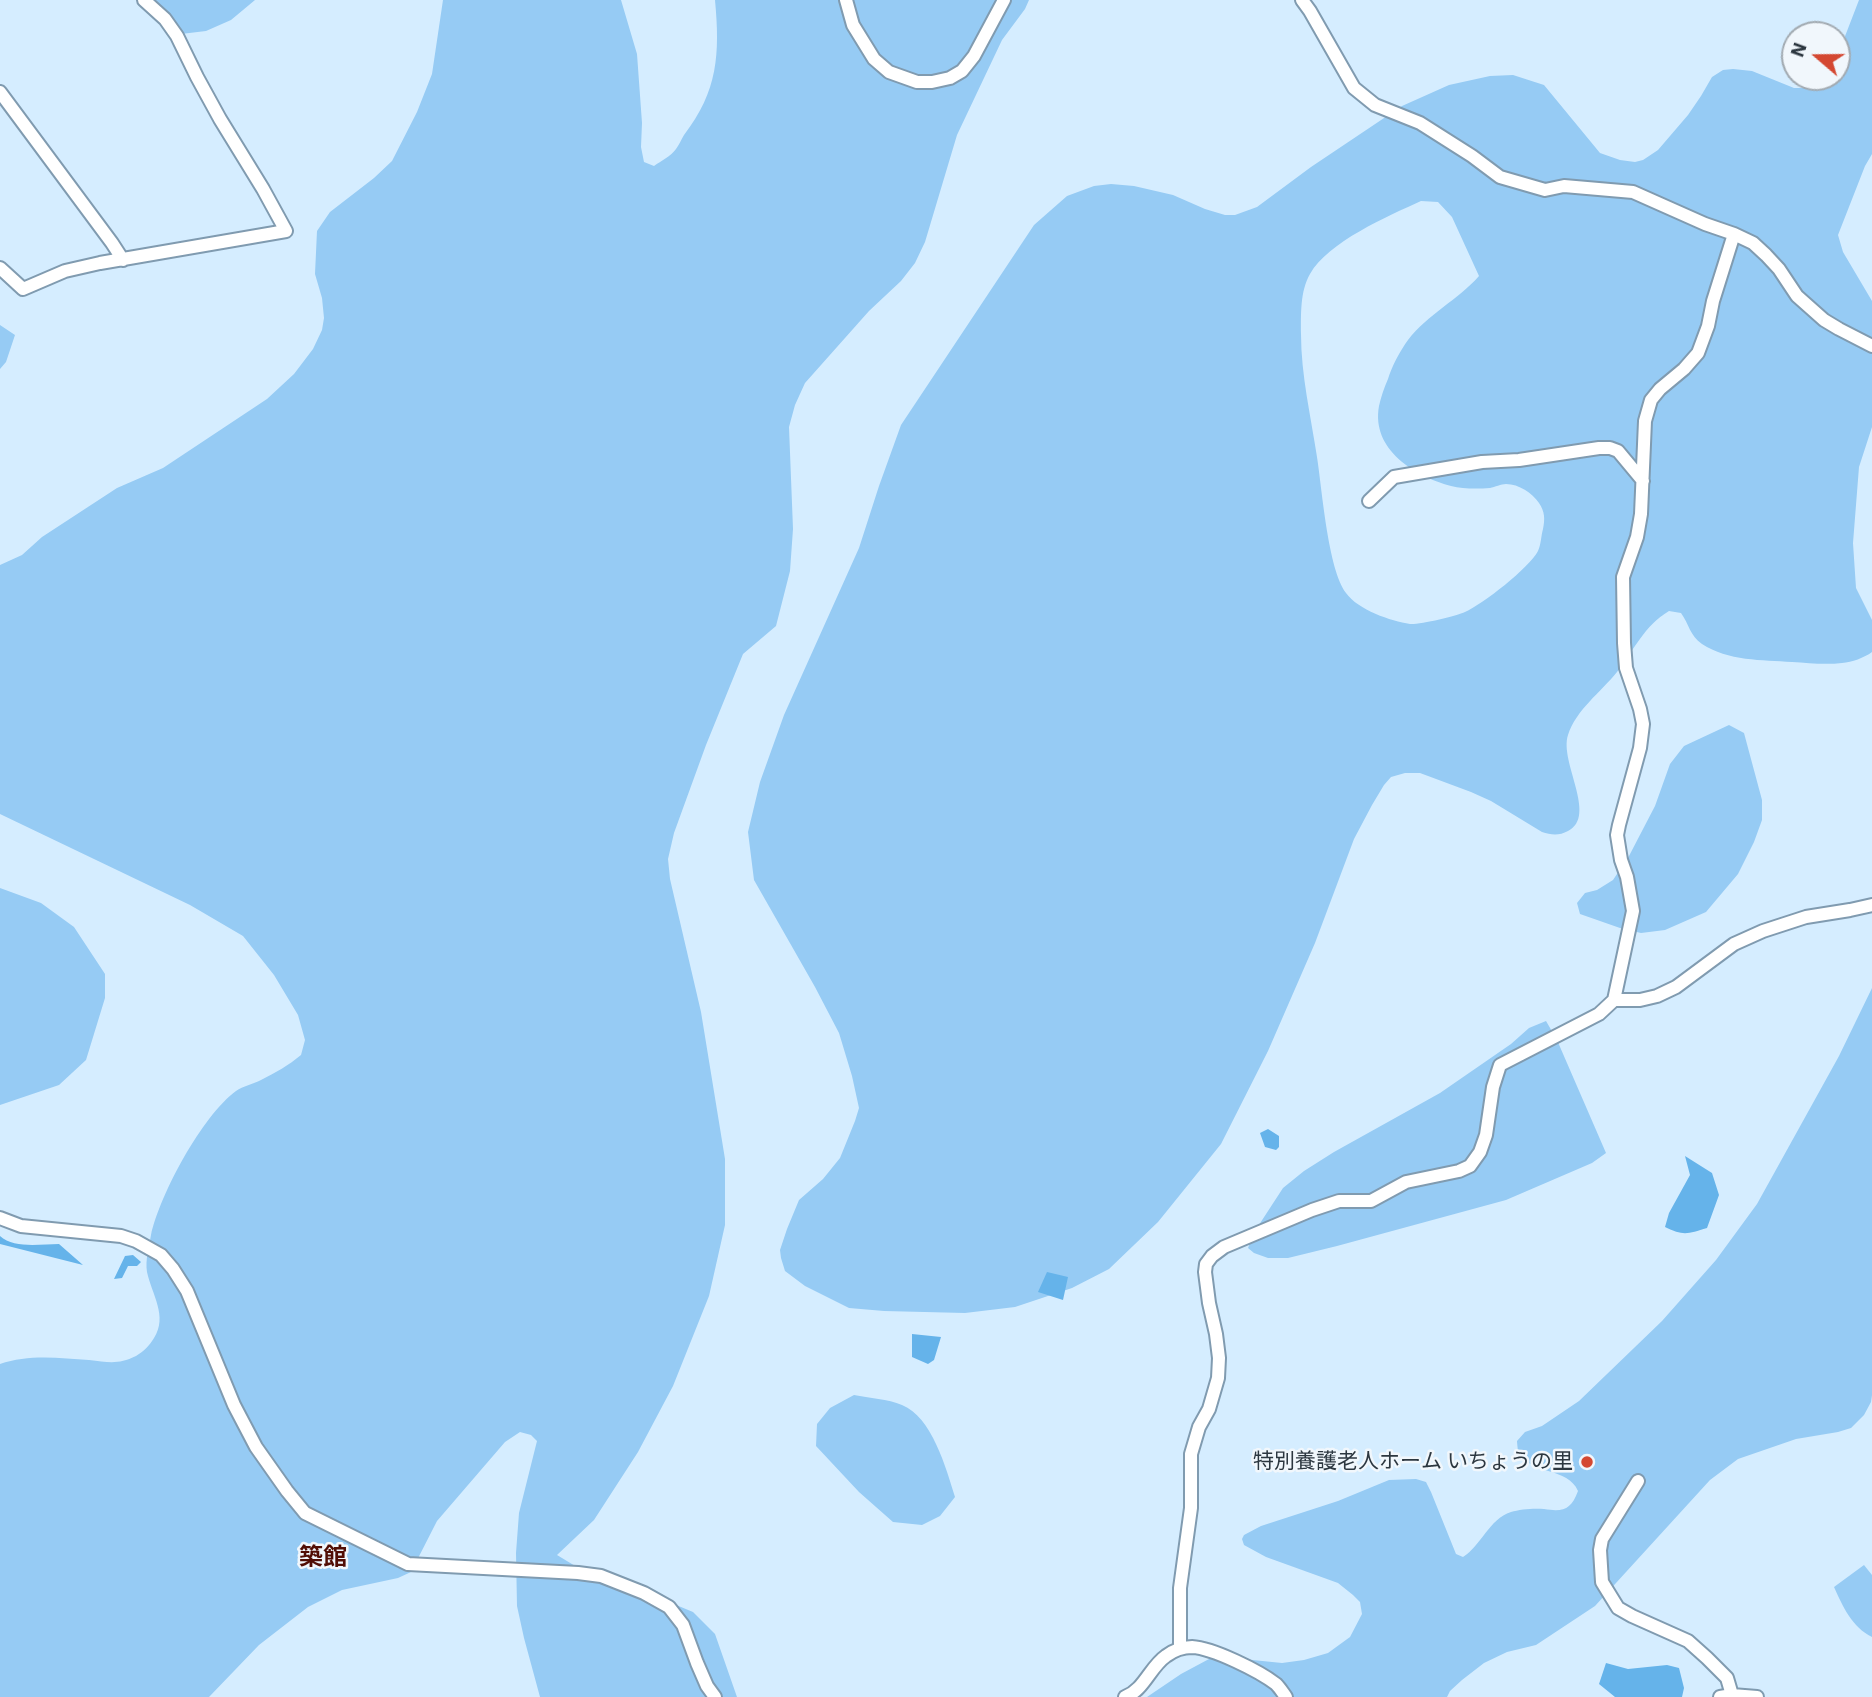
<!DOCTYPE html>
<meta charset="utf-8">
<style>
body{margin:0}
#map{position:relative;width:1872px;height:1697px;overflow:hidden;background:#d5edff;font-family:"IBM Plex Sans",sans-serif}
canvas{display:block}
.north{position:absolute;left:1781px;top:21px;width:70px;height:70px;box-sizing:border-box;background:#f1f7fc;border:2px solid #a2aab1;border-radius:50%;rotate:290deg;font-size:19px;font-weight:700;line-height:28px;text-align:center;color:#2c3740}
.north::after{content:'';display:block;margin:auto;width:24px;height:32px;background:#d44832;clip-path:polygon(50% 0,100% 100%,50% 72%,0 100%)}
</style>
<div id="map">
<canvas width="1872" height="1697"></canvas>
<div class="north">N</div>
</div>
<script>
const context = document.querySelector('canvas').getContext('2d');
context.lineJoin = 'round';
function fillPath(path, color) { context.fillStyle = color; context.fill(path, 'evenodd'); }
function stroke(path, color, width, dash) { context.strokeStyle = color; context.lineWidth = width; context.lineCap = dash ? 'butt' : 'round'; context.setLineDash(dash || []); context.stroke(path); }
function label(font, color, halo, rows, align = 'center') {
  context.font = font + ' "IBM Plex Sans","Noto Sans JP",sans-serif'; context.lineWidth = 5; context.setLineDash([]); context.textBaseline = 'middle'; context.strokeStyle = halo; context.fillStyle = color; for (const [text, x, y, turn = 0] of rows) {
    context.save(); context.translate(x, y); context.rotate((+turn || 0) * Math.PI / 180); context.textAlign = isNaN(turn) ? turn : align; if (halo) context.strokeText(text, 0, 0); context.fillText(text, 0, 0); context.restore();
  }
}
const green = new Path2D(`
 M144,0H255L231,20L206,31L181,34Z
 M443,0H621L637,54L642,123L641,147L644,162L654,166C661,161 671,156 676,149C679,145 681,140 684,135C718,91 720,54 715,0H1029L1025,9L1002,40L957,135L925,242L915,263L901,281L869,311L805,383L795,405L789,427L793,529L790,571L776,626L743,654L706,745L674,833L668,859L670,879L701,1012L725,1159V1225L709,1296L673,1386L638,1452L594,1520L557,1555L605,1584L669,1602L693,1612L715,1634L737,1697H540L524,1638L517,1606L516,1553L519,1513L537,1441L531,1435L520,1432L505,1442L437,1521L411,1572L398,1578L342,1590L308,1607L259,1645L209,1697H0V1364C28,1354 60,1358 89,1360C108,1362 118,1365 136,1356C143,1352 150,1345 154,1338C168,1316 152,1295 147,1272C145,1260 149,1247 151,1235C160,1194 202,1116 236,1091C243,1086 253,1084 261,1080C275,1073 289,1065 301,1055L305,1040L298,1015L274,975L243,936L190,905L0,814V565L22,555L42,537L117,488L163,468L267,399L294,374L313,349L322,330L324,318L322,298L315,274L317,231L330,212L374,178L392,161L417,112L432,74Z
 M1859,0H1872V154L1865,166L1838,235L1843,252L1872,301V427L1859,467L1853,543L1856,588L1872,620V652C1864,658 1852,662 1842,663C1825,665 1809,663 1792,662C1762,660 1728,661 1702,644C1690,636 1689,624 1681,613L1669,611C1644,626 1634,650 1617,672C1601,692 1576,710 1568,735C1559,762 1598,816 1568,831C1559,836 1551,835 1542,832L1491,801L1471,792L1420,773H1405L1391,777L1384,785L1372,805L1354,839L1315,943L1268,1051L1221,1144L1158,1222L1109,1269L1072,1288L1015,1307L965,1313L884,1311L849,1308L805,1286L785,1271L781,1258L780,1250L787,1229L799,1200L823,1179L840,1158L855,1121L859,1108L852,1076L839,1033L815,987L754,880L748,832L760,782L784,715L859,548L879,486L901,425L1034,225L1067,196L1094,186L1111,184L1134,186L1173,195L1205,209L1225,215H1235L1257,207L1311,167L1402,106L1449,85L1490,76L1513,75L1544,85L1600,153L1620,160L1635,162L1643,160L1658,150L1688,115L1701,96L1712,77L1723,70L1733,69L1752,71L1794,88H1807L1820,77H1837V57ZM1421,201L1438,202L1452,217L1479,276C1458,300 1428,314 1408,340C1400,351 1392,366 1388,379C1384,388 1381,397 1379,406C1371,450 1415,476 1451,486C1463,489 1477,489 1490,488C1495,487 1501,484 1506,484C1519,484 1532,493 1539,503C1545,512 1545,519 1543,529C1541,536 1541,545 1538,551C1529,568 1483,604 1465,612C1457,616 1418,625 1410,624C1391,621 1358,610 1346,593C1328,569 1322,489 1317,457C1311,417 1301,375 1301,334C1301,315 1300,291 1310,274C1328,242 1388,216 1421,201Z
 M0,325L15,335L6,362L0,369Z
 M1729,725L1744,733L1762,800V820L1754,842L1738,874L1706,912L1665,930L1641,933L1620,928L1580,914L1577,903L1585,893L1597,890L1613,880L1629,856L1655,806L1670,764L1684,746Z
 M0,888L41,903L74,927L105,974V998L86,1060L59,1085L0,1105Z
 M1872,988V1395L1871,1402L1864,1415L1851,1428L1838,1432L1796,1439L1738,1459L1710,1480L1595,1606L1536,1645L1507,1652L1484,1663L1462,1680L1450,1691L1447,1697H1147L1181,1674L1209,1659L1233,1658L1282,1663L1304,1660L1328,1653L1350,1637L1362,1614L1360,1602L1353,1595L1338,1583L1266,1557L1244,1545L1242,1539L1244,1535L1261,1526L1338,1501L1389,1480L1416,1479L1426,1482L1431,1492L1456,1554L1463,1557C1481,1546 1489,1519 1511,1512C1520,1509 1535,1508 1544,1509C1563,1512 1571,1510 1578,1491C1568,1467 1531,1475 1518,1452C1518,1451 1517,1442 1517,1441L1525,1432L1542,1426L1579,1401L1662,1321L1716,1260L1757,1204L1839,1056Z
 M1546,1021L1557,1040L1606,1153L1592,1163L1506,1200L1337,1246L1288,1258H1268L1254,1253L1248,1248L1255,1231L1283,1188L1304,1171L1334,1152L1440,1093L1511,1044L1529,1028Z
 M854,1395C869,1398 888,1399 902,1405C932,1417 946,1468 955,1497L940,1516L922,1525L893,1522L859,1492L816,1446L817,1424L830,1408Z
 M1864,1565L1872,1575V1637C1852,1627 1843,1607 1834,1587Z`);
const water = new Path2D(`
 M1268,1129L1279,1136V1147L1276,1150L1265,1147L1260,1133Z
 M1685,1156L1712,1173L1719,1195L1707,1228C1688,1234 1683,1236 1665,1227L1669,1213L1690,1175Z
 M0,1236C14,1249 41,1244 59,1244L83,1265L0,1244Z
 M133,1255L141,1262L137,1266H128L122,1278L114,1279L125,1256Z
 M1047,1272L1068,1277L1063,1300L1038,1292Z
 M912,1334L941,1337L934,1360L928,1364L912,1357Z
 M1606,1663L1628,1669L1667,1665L1679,1668L1684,1688L1682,1697H1615L1599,1684Z`);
const minor = new Path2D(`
 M846,0L853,25L874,59L889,72L917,82H932L950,78L962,71L974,56L1004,0
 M1302,0L1310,11L1354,88L1375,105L1420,123L1472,156L1500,177L1545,190L1564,186L1633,192L1705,224L1734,234L1753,243L1766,255L1779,269L1797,296L1824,320L1839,329L1872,346
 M0,92L112,243L123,260
 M0,268L23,289L65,271L100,263L286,231L263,189L220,119L197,77L177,36L165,19L144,0
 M1369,501L1394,477L1482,462L1519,460L1599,448H1610L1618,451L1643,481
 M1614,1000H1640L1657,996L1676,987L1734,944L1763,931L1806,917L1850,910L1872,905
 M0,1218L21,1226L121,1236L136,1241L161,1255L173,1269L187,1291L234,1405L256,1447L287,1491L305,1513L408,1564L578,1573L601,1576L644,1593L669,1607L683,1625L697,1663L707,1686L715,1697
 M1638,1481L1602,1539L1600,1550L1602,1582L1618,1608L1632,1616L1688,1641L1707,1658L1727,1678L1732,1695
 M1180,1648V1588L1191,1508V1454L1199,1427L1209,1409L1218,1378L1219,1358L1216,1334L1209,1303L1205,1272L1206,1264L1212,1256L1224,1247L1312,1210L1339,1201H1371L1406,1182L1459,1171L1470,1166L1480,1152L1486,1135L1493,1087L1500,1065L1599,1014L1614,1000L1633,911L1627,877L1621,860L1617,835L1619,825L1640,748L1643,724L1640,709L1626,668L1624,643L1623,577L1637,537L1641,514L1645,421L1651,400L1660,389L1684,369L1698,353L1708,326L1713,301L1734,234
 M1125,1697C1144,1690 1150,1667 1166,1656C1174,1650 1183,1647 1192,1647C1213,1648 1259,1671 1276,1684C1280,1688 1283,1693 1286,1697
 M1720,1697L1732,1695L1757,1697`);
const markers = [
 [1587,1462,7,"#d44832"]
];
const poiNames = [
 ["特別養護老人ホーム いちょうの里",1573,1462]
];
const quarterNames = [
 ["築館",323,1558]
];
fillPath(green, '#96cbf4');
fillPath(water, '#65b3ea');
stroke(minor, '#809bb0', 16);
stroke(minor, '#fff', 12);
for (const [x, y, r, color] of markers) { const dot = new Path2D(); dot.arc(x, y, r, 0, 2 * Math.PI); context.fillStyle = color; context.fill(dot); stroke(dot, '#f1f7fc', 2.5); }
label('21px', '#2c3740', '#f1f7fc', poiNames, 'right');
label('bold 24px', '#510e05', '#f1f7fc', quarterNames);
</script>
